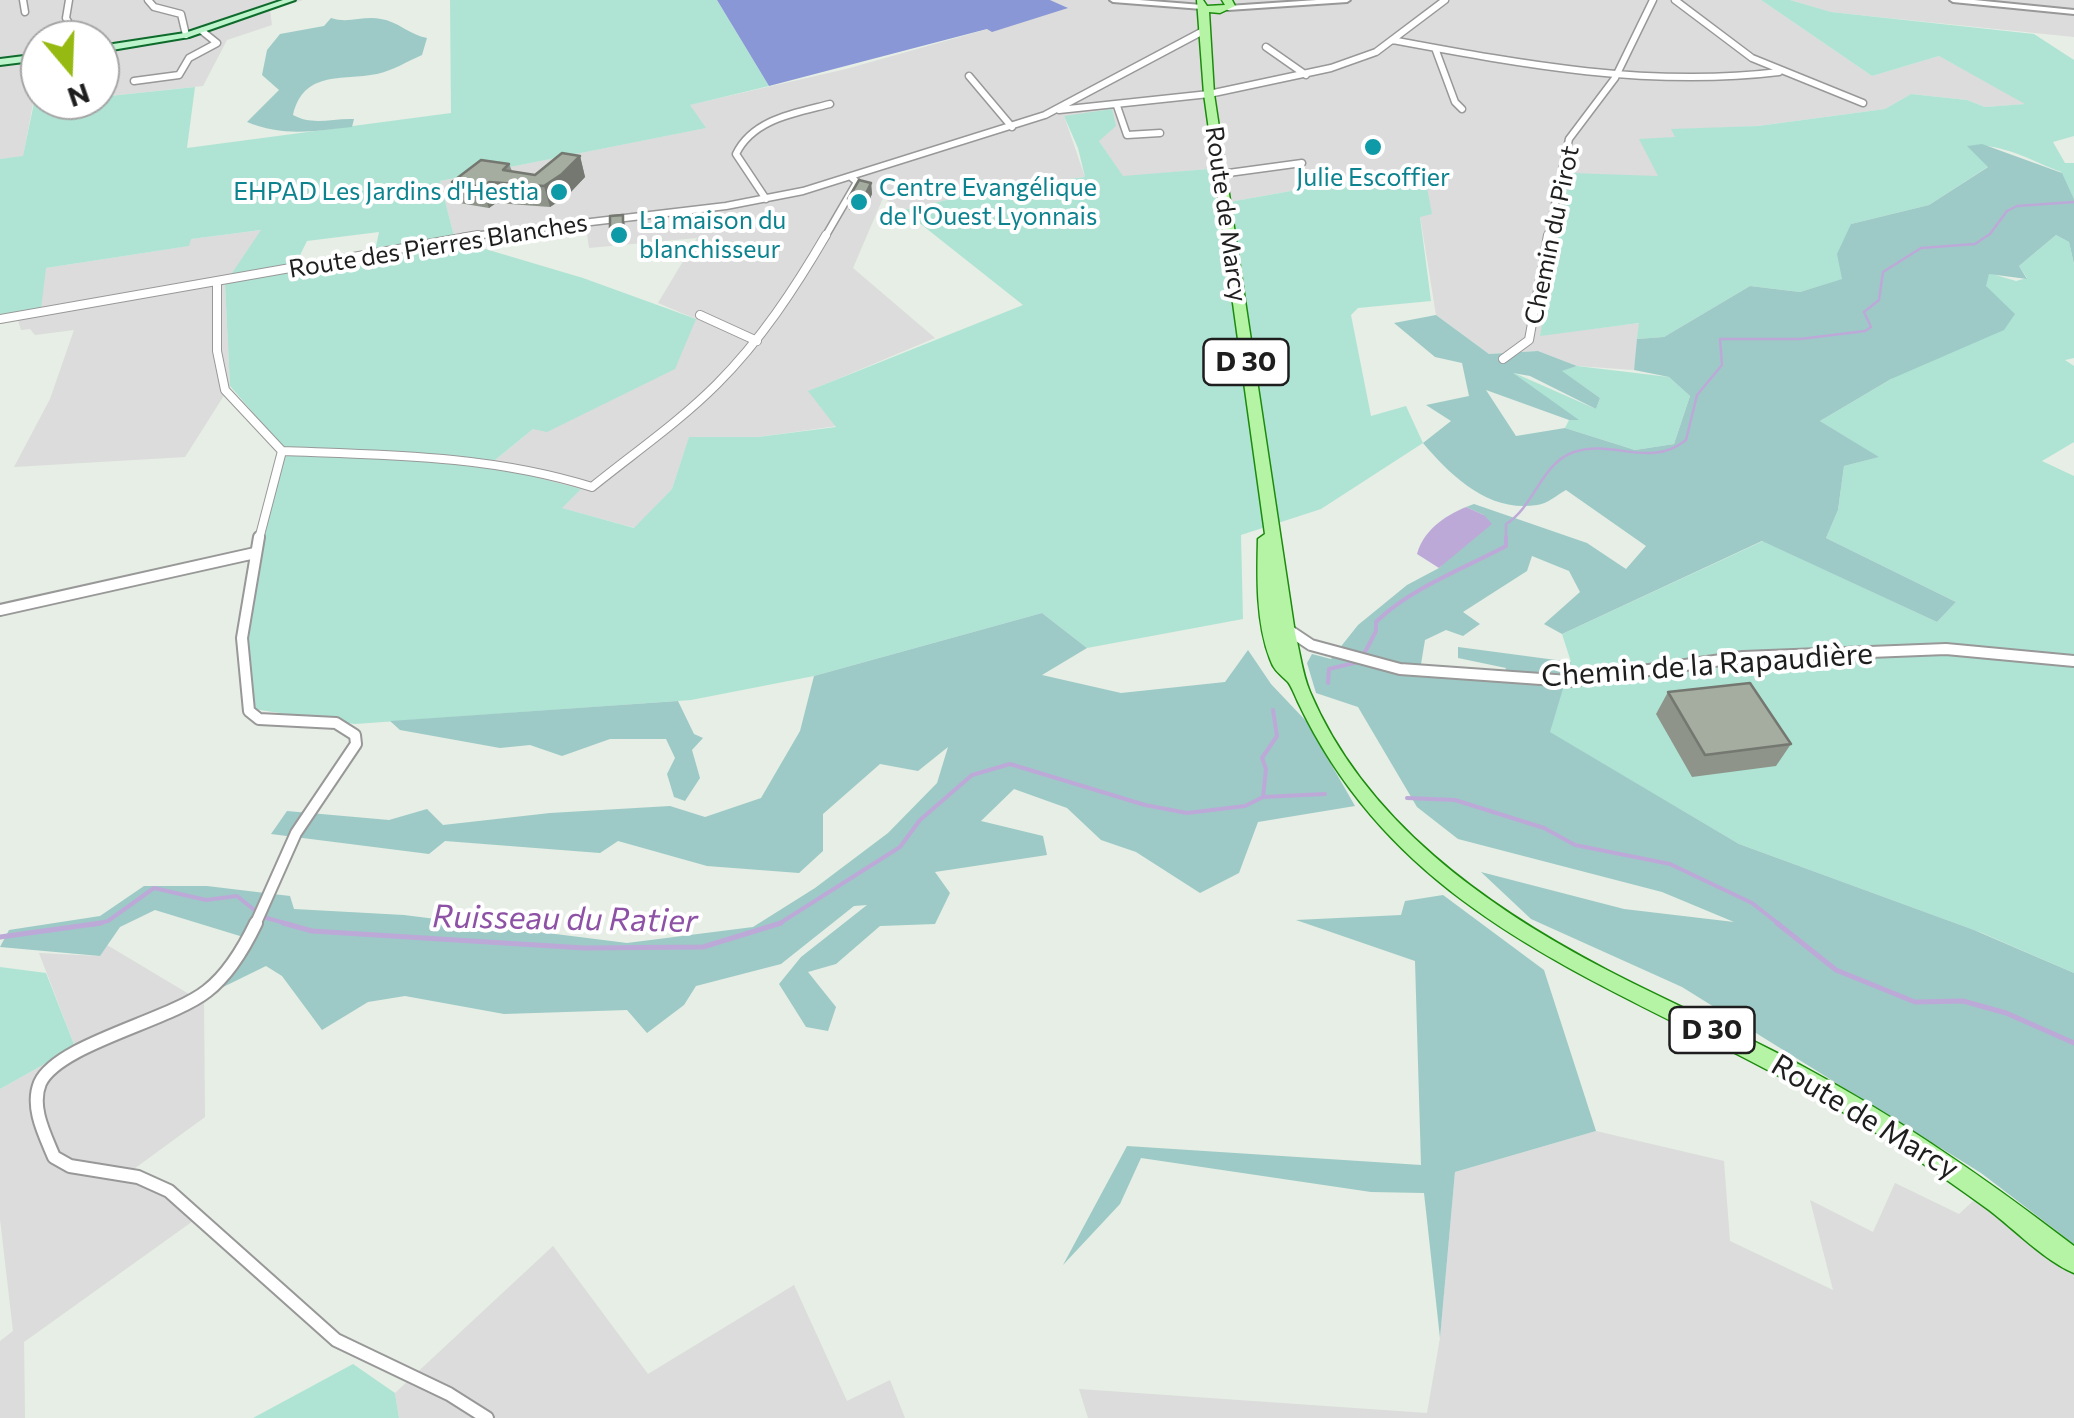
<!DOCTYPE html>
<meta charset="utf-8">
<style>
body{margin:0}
#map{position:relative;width:2074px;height:1418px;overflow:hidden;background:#e6eee5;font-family:Commissioner,sans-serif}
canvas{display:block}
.north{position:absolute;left:20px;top:20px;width:100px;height:100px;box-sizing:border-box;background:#fff;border:2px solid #a5a5a5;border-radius:50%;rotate:161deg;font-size:28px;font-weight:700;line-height:40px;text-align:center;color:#1e1e1e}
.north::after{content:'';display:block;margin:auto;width:35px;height:45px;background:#96ba11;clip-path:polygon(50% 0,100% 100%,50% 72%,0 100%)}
</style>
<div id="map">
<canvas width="2074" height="1418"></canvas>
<div class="north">N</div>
</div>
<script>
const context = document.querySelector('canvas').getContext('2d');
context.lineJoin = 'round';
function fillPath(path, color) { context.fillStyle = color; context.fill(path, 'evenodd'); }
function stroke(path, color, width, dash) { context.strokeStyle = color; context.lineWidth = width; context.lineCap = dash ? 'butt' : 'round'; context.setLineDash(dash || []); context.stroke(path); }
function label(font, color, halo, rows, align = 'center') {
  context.font = font + ' Commissioner,sans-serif'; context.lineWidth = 8; context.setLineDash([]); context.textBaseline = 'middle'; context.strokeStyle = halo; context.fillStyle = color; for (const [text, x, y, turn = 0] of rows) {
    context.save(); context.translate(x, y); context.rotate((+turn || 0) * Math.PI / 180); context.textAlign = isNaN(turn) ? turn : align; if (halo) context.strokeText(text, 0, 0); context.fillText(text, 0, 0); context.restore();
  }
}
const residential = new Path2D(`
 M0,0H303L270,10L272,25L227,40L203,86L100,97V40H40V92L35,93L23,157L0,159Z
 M1050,0H1761L1872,76L1939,56L2027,104L1985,107L1967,100L1911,94L1885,109L1758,126L1672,130L1676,137L1658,176L1540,335L1640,323L1634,370L1577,366L1538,351L1489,354L1436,315L1420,216L1364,178L1218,204L1209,169L1123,177L1099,141L1064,116L1085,177L999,188L903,210L883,198L853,268L935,338L809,391L837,426L758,437L689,438L672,489L635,528L561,508L579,489L488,466L533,429L696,319L658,303L697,238L589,248L586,226L455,240L440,181L705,128L689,105L846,69L1066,7Z
 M1790,0H2074V37L1830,12Z
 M262,230L225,284L230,386L185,457L14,467L50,399L74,330L35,335L30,329L21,330L18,320L46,268L188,246L190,239Z
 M107,945L204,1003L205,1117L127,1174L200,1216L24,1342L25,1418H0V1341L13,1331L0,1219V1089L75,1047L39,953L99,956Z
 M1596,1131L1724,1161L1730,1241L1833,1290L1810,1200L1873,1232L1895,1183L1959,1214L1985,1190L2074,1261V1418H1088L1079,1389L1427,1413L1440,1338L1455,1172Z
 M553,1246L648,1374L794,1285L847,1401L890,1380L905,1418H399L395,1393Z`);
const grass = new Path2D(`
 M450,0H717L769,86L690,105L706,128L440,181L455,240L583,278L696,319L675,369L547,432L533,429L489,465L581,489L562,508L634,528L672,489L689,437H758L836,427L808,391L1023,305L903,210L999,188L1085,177L1078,148L1064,116L1112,109L1116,126L1099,141L1123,176L1209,169L1218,204L1364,178L1426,182L1432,214L1420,217L1431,301L1358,308L1351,315L1371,416L1406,406L1423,443L1321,509L1241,535L1243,619L1087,648L1042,613L814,676L691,700L355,724L253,709L246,638L261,550L286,451L230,386L225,284L374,256L379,232L307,241L295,265L230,276L261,230L191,239L189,246L46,268L41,309L0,316V159L23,156L36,93L40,92V100H100V97L195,87L187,148L451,113Z
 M1761,0H1790L1831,12L2034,34L2074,60V136L2053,142L2065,163H2074V199L2061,172C2032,161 2001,142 1968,146L1989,166L1929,205L1851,224L1843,279L1800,292L1750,286L1664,337L1637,339L1639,323L1540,336L1570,173L1658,176L1639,139L1675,137L1671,129L1758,126L1885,109L1911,94L1967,100L1985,107L2025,104L1939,56L1872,76Z
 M2056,235L2069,242L2074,264V358L2065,360L2074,366V442L2042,461L2074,476V973L1982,933L1739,844L1549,732L1571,662L1562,634L1763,541L1937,622L1956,602L1826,538L1838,510L1844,466L1878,457L1820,421L1891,379L1985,286L1989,273L2016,281L2027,278L2019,266Z
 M1577,366L1669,377L1690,396L1674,444L1635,450L1565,428L1569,420H1577L1518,380L1512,372L1596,409L1600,398L1561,371Z
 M0,967L46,973L75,1047L0,1089Z
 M353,1364L395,1393L399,1418H253Z`);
const forest = new Path2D(`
 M331,18C349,24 364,15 381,19C397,21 410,35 427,38L422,55C408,61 392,71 377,74C341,81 304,70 293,115C313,126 332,118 354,119L352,127C315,131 283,137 247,122L279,90L262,75L267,50L280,34L324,26Z
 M1982,144L2062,173L2074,199V264L2069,242L2056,235L2019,266L2027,279L1989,274L1986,286L2015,314L2004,330L1891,379L1820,421L1879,457L1844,466L1838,510L1826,538L1956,602L1937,622L1762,541L1562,634L1544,624L1580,592L1569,571L1532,556L1527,571L1463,612L1480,624L1463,636L1446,630L1425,640L1419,676L1502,680L1506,668L1458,658V647L1571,662L1550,732L1739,844L1974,930L2074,973V1244L1981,1173L1682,987L1531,919L1481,872L1624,909L1734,922L1662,892L1458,839L1417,807L1358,707L1316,693L1307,663L1312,654L1331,659L1358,625L1407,585L1439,568L1461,547L1484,515L1466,507L1474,504L1587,543L1626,569L1646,546L1566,490C1557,495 1547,504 1537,505C1489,513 1451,476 1423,443L1451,421L1426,405L1469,396L1462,363L1435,357L1394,323L1436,315L1489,354L1538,351L1577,366L1562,371L1600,398L1596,409L1530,376L1513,373L1579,420H1569L1486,390L1516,436L1565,428L1635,450L1674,444L1690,396L1669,377L1634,370L1637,339L1664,337L1750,286L1800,292L1842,279L1837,254L1851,224L1929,205L1988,167L1967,146Z
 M1042,613L1087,648L1042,675L1121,693L1225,682L1248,650L1271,684L1307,722L1355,806L1258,822L1239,873L1200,893L1136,852L1101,840L1067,808L1014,789L981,821L1043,836L1047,855L935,872L950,893L935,924L880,926L836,964L808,972L836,1007L828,1031L806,1027L779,984L801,957L867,905L854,906L781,964L696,986L684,1005L647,1033L627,1010L504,1014L405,996L368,1002L322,1030L282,976L266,966L217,990L253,940L155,910L120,927L100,956L0,947L9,930L100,916L144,886H207L290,896L294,909L404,915L627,943L753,927L815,888L888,833L937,783L948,747L918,771L880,764L823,814V851L799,873L707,866L618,841L600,853L445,841L429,854L271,834L287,811L389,820L427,809L443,825L550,813L670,806L705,817L761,798L800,731L814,676Z
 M678,701L694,734L703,738L692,750L700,778L685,801L674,797L667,774L675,758L666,739H610L562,756L530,745L500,748L400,730L390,721Z
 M1443,895L1544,970L1596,1131L1455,1172L1440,1338L1424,1193L1371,1192L1141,1158L1120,1204L1063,1265L1127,1146L1421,1165L1415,961L1296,920L1401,915L1405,901Z`);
const pitch = new Path2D(`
 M717,0H1050L1068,8L992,32L987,29L769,86Z`);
const water = new Path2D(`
 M1466,507L1484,515L1492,524L1439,568L1417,554C1423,531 1444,516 1466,507Z`);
const streamFar2 = new Path2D(`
 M1506,539V524C1535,506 1541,463 1574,452C1613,439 1650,469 1686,440L1697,395L1722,365L1720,339H1800L1865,331L1871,327L1864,312L1879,300L1883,272L1921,248L1975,244L1990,234L2007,211L2017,206L2074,202`);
const streamFar1 = new Path2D(`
 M1364,654L1376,631V622C1409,589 1465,568 1506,546V537
 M1328,683L1329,669L1358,662
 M1263,797L1266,769L1262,758L1277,736L1273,710
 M1407,798L1455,800L1544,828L1575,845L1670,864L1752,903L1780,925
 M92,925L108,921L154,888L206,900L237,896L263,917L292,925
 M777,925L900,847L920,820L972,775L1010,764L1145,805L1187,813L1245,806L1263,797L1325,794`);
const stream = new Path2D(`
 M283,923L312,931L584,948L703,947L781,923
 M1777,923L1836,970L1915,1002L1963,1001L2006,1013L2074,1043
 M0,937L101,923`);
const minorFar3 = new Path2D(`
 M23,0L25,12
 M69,0L66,18L74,32L72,40
 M148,0L154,7L181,14L186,35
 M1675,0L1752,58L1863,103
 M1392,40C1521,64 1648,88 1779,72
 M1266,47L1306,75
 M1435,48L1455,102L1462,109
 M969,76L1012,127
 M134,81L179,75L189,58L217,43L202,31
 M1117,106L1127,135L1160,133
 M1059,110L1209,94L1331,68L1376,52L1445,0
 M1221,174L1302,163
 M766,199L736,154C753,119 795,113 830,104
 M464,237L726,206L803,191L1045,115L1205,30
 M825,237L857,182L852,178
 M1548,237L1569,139L1615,78L1653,0`);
const minorFar2 = new Path2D(`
 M217,282V351L225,390L282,451L259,539
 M700,315L757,341
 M0,319L478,235
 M1503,359L1529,340L1548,235
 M282,451C387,455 490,455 592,487C634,453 679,422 717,384C761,340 795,288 826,235`);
const minorFar1 = new Path2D(`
 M0,610L255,553
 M1287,629L1311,645L1400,669L1569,681L1743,657L1946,649L2074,661
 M255,925L296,833L356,744L355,735L336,723L259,719L249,711L242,638L259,537`);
const minor = new Path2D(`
 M256,923C244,948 229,974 207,991C169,1021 58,1044 40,1083C30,1107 45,1135 54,1157L70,1166L138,1177L169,1191L336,1340L449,1394L487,1418`);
const tertiary = new Path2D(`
 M1110,0H1139L1202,5L1205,7L1202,9L1113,2Z
 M1317,0H1350L1347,2L1228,10L1225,8L1228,6Z
 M1950,0H1974L2074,10V14L1953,2Z`);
const secondary = new Path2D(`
 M283,0H295L189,37L100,52V46L185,33Z
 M40,54V60L0,65V59Z`);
const primary = new Path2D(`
 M1197,0H1203L1207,6L1225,5L1222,0H1232L1235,6L1220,13L1209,12L1214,94L1295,633C1300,652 1302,673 1310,692C1365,821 1486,907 1607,970C1672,1004 1739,1032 1804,1067C1899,1118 1988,1180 2074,1246V1273C2045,1261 2014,1229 1989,1210C1938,1173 1885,1137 1831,1105C1629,986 1407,932 1298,702C1295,696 1292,687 1288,682C1280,674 1274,671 1270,659C1256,623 1257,577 1258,539L1265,534L1204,94Z`);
const wall = new Path2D(`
 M580,156L585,177L568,195L550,207L496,203L489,208L459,203L452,182L509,164L512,171L535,175Z
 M871,183L872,194L864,211L849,210L848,199Z
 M1668,692L1791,744L1776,766L1692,777L1656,714Z`);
const shadedWall = new Path2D(`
 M580,156L585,177L568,195L550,207L544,186Z
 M489,182L496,203L489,208L482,187Z
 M871,183L872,194L864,211L863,200Z
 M623,215L625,226V238L612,239L610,228Z`);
const building = new Path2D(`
 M562,153L580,156L562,174L544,186L489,182L482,187L452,182L481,160L509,164L503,170L535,175Z
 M859,180L871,183L863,200L848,199Z
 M623,215V227L610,228V216Z
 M1750,683L1791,744L1705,755L1668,692Z`);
const markers = [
 [1373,147,10,"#0f9aa8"],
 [559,192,10,"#0f9aa8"],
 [859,202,10,"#0f9aa8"],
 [619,235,10,"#0f9aa8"]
];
const farCulturenames = [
 ["Julie Escoffier",1373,178,"center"],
 ["Centre Evangélique",879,188],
 ["de l'Ouest Lyonnais",879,217],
 ["EHPAD Les Jardins d'Hestia",539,192,"right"],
 ["La maison du",639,221],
 ["blanchisseur",639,250]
];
const farStreetnames = [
 ["Route de Marcy",1226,214,82],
 ["Chemin du Pirot",1552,235,-78],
 ["Route des Pierres Blanches",438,246,-9]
];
const shields = [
 [1246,362,85],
 [1712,1030,85]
];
const shieldNames = [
 ["D 30",1246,362],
 ["D 30",1712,1030]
];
const streetNames = [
 ["Chemin de la Rapaudière",1707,665,-4],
 ["Route de Marcy",1865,1117,31]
];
const waterNames = [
 ["Ruisseau du Ratier",565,919,1]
];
fillPath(residential, '#dbdcdb');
fillPath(grass, '#afe4d5');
fillPath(forest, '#9dcac6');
fillPath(pitch, '#8997d6');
fillPath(water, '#bda9d8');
stroke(streamFar2, '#bda9d8', 2.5);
stroke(streamFar1, '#bda9d8', 4);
stroke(stream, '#bda9d8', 5);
stroke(minorFar3, '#989898', 9);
stroke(minorFar2, '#989898', 10);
stroke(minorFar1, '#989898', 14);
stroke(minor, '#989898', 16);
stroke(tertiary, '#989898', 4);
stroke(secondary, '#0e6b2c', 4);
stroke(primary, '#1c8b0d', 3);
stroke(minorFar3, '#fff', 6);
stroke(minorFar2, '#fff', 8);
stroke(minorFar1, '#fff', 10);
stroke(minor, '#fff', 12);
fillPath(tertiary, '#fff');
fillPath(secondary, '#bdf4cb');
fillPath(primary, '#b5f4a4');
fillPath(wall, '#8e948a');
fillPath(shadedWall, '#747870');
fillPath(building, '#a5aca0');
stroke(building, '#747870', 2.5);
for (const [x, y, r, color] of markers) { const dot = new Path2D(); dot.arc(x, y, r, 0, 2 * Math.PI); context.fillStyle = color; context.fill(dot); stroke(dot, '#fff', 4); }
label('25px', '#0d838f', '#fff', farCulturenames, 'left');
label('25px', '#1e1e1e', '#fff', farStreetnames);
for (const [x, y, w] of shields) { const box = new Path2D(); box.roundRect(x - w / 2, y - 23, w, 46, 8); context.fillStyle = '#fff'; context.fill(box); stroke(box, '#1e1e1e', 2.5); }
label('bold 28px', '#1e1e1e', null, shieldNames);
label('30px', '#1e1e1e', '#fff', streetNames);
label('italic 32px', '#8d52a5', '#fff', waterNames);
</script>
